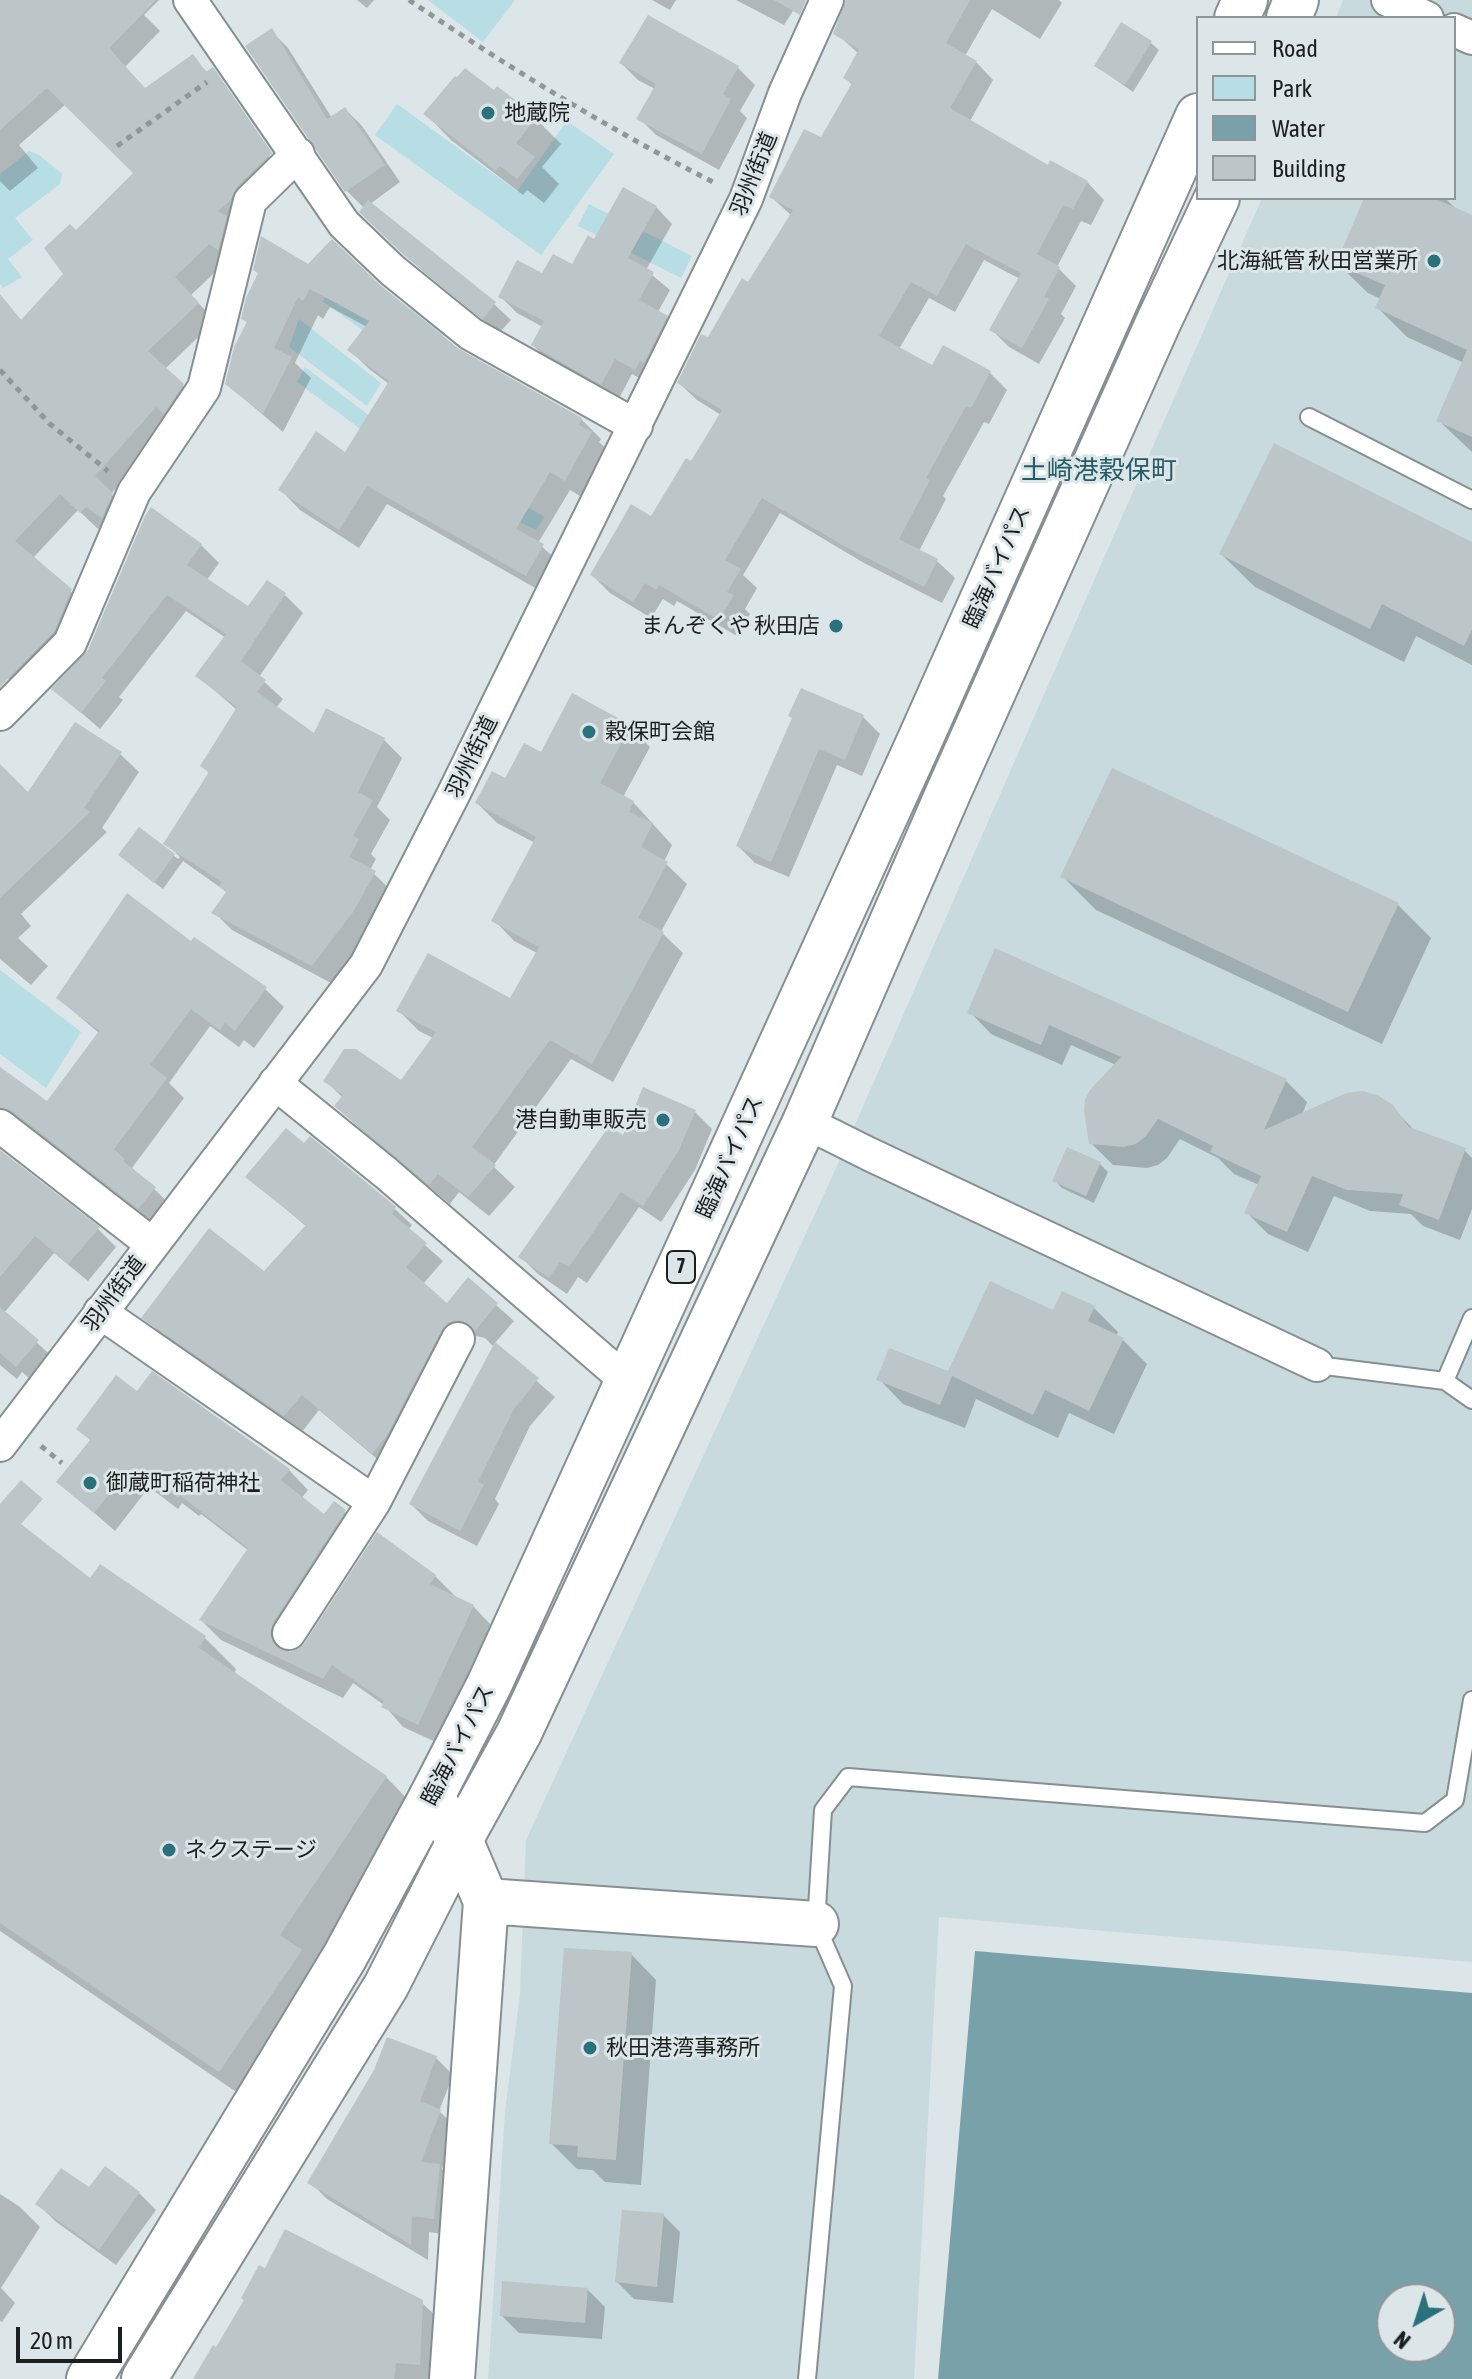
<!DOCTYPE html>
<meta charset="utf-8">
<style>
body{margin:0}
#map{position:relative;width:1472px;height:2379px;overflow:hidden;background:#dce5e7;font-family:"Asap Condensed",sans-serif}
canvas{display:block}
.legend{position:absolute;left:1196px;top:16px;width:260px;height:184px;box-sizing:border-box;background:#dce5e7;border:2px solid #8f9697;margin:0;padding:10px 14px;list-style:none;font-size:24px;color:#1b1f1f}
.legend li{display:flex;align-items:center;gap:16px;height:40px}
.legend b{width:40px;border:2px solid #8f9697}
.north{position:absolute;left:1376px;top:2283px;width:80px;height:80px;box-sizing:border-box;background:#dce5e7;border:2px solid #8f9697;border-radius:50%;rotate:219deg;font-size:22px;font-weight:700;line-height:32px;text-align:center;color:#1b1f1f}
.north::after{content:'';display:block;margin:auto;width:28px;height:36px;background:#2a717e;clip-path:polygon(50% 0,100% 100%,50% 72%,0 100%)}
.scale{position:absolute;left:16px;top:2327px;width:106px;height:36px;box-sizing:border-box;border:4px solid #1b1f1f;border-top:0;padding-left:10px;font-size:24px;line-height:28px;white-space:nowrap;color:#1b1f1f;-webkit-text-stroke:6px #dce5e7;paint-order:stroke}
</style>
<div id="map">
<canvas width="1472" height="2379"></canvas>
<ul class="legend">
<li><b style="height:10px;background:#fff"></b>Road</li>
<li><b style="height:22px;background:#b7dde5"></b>Park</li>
<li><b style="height:22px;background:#79a1a9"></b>Water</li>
<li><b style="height:22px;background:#bcc5c7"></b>Building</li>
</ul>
<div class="north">N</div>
<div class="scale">20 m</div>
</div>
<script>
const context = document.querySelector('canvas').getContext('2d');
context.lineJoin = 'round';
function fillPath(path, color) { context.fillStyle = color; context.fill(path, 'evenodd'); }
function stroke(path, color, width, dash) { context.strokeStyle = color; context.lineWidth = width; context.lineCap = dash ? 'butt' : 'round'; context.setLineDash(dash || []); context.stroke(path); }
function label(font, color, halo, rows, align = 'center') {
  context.font = font + ' "Asap Condensed","Noto Sans JP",sans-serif'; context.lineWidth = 6; context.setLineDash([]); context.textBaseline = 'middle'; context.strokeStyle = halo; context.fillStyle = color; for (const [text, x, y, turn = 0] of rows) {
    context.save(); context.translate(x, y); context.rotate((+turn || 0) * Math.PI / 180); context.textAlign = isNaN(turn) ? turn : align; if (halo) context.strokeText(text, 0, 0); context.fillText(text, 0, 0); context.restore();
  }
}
const built = new Path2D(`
 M1343,0H1472V1962L939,1917L914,2379H488L505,2112L520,1994L526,1840L832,1177L1262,198H1454V18H1336Z`);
const green = new Path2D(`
 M428,0H515L483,42Z
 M397,104L517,191L567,121L614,154L541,255L375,135Z
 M29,151L39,155L62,174L60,184L15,218L33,240L8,259L22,277L3,288L0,284V174Z
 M589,204L692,256L681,278L578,226Z
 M338,284L396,329L415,303L449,326L436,349L409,364L322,301Z
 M299,319L381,383L367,406L289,347Z
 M305,367L371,417L545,517L536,530L413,468L297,382Z
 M0,970L81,1032L46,1088L0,1054Z`);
const water = new Path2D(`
 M975,1951L1472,1993V2379H938ZM1392,2299H1440V2347H1392Z`);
const shadow = new Path2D(`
 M0,0H159L144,15L160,31L125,67L146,90L196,61L214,79L283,176L228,260L191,295L215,321L165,369L200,402L174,423L111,494L129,512L104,523L98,529L78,510L33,558L89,608L27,695L0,671V295L23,322L65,274L76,233L136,174L66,104L19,145L38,168L10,191L0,181Z
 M357,0H374L367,8Z
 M652,0H676L670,10Z
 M736,0H800L784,25Z
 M870,0H1059L1062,3L1040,39L992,9L965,56L976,62L993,80L970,121L1049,167L1087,182L1104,200L1091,225L1081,221L1057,267L1076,286L1061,314L1065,318L1039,364L1009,347L991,329L1020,279L984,260L955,312L929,298L899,349L933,368L990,373L1007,390L989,424L984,422L943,496L946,499L919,551L937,561L955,578L942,603L864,563L780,513L743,575L757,588L745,609L750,614L737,636L677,601L674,606L663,599L651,618L610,593L592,575L652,519L692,464L721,415L697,400L679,383L749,285L792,216L771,197L822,140L853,86L845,77L859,54L837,34Z
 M1121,25L1151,43L1159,50L1133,92L1096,66Z
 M271,31L288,48L332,118L345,109L362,126L400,182L370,204L494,304L511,320L499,333L424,272L361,210L363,207L347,191Z
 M621,63L738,68L755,85L740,111L747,118L719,170L656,135L639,118L655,89L638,80Z
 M426,114L535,118L561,144L542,167L559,184L544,203L527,190L523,195L451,140Z
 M1366,198H1445L1455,208L1472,218V452L1438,420L1464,363L1407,337L1377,307L1381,299L1368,293L1338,264Z
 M656,207L672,224L646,270L670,290L658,312L666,317L683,334L652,385L632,374L618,400L549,362L533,345L543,327L517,313L500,296L543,276L573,267L595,241Z
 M308,267L379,286L458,351L581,419L601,439L599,442L611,453L585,499L570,490L538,543L562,565L546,594L387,504L359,548L300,510L281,490L346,455L389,384L369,369L350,350L367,327L330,307L323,319L318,315L295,363L311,378L283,432L227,384L248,324L243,318Z
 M1472,544V665L1416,636L1404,662L1255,587L1221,554Z
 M201,545L219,563L206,581L248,608L285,595L303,613L259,677L283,699L276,708L314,736L327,711L384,740L402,758L377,807L390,820L371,854L376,859L370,870L392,891L371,930L331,983L232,930L214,912L228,893L183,861L163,889L129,863L140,830L178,859L180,857L166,843L210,774L202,766L237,710L198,676L226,638L186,611L119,697L123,700L100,729L54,689Z
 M863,717L880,734L862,776L837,765L789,877L755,863L738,846L793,718Z
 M629,727L650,747L623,797L633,802L672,845L664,862L687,884L661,932L683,953L613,1082L571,1059L493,1166L515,1187L489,1216L459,1192L450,1204L357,1126L337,1106L343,1098L325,1080L401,1083L433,1038L419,1031L399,1011L511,1001L537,953L514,941L494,920L535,843L497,823L477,803L542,754Z
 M120,754L139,772L102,828L107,832L21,914L31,926L18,938L48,966L31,985L0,959V767L28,795Z
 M1063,877L1398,905L1431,938L1382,1044L1096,910Z
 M191,943L265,989L284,1007L254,1048L244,1040L239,1047L210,1026L169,1083L184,1098L132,1168L173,1207L158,1226L32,1129L22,1125L0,1141V1069L47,1104L100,1034L58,998Z
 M996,951L1286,1081L1307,1102L1302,1115L1391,1106L1416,1132L1464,1150L1472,1158V1209L1460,1240L1423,1226L1411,1214L1370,1211L1334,1196L1308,1252L1268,1234L1247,1213L1259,1185L1234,1174L1218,1158L1180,1139L1167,1158L1158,1165L1147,1168L1113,1165L1091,1143L1116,1065L1071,1045L1062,1065L991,1034L970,1012Z
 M695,1112L712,1129L695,1170L661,1222L639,1207L587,1283L578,1277L567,1294L538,1274L521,1257L624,1138Z
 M310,1139L395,1209L412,1225L408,1230L443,1261L423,1284L447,1306L468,1280L514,1321L494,1344L555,1397L530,1426L495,1499L499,1504L477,1546L428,1521L411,1504L494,1347L485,1338L476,1336L465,1339L389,1469L319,1410L302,1432L161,1334L144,1317L264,1274L307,1227L248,1177L305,1146Z
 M0,1151L98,1229L116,1247L88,1281L54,1253L4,1313L56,1360L36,1384L22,1372L17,1379L0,1365Z
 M1100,1164L1108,1172L1094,1203L1062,1188L1054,1180Z
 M1094,1308L1118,1332L1116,1336L1122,1339L1147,1364L1114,1434L1069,1413L1058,1438L976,1399L965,1428L903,1404L879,1379L949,1374L1054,1313Z
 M137,1394L289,1470L308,1490L301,1499L324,1517L345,1512L365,1531L292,1643L288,1654L435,1576L455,1596L473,1606L492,1626L438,1743L403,1727L384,1705L353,1683L343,1698L221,1640L201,1620L249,1551L201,1514L199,1516L182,1503L178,1509L149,1487L115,1531L59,1482L91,1441L78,1428Z
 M0,1519L91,1581L205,1638L236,1669L234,1674L386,1777L417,1809L313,1963L332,1982L251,2102L0,1931Z
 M631,1954L656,1980L641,2185L605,2182L593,2170L577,2169L551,2143Z
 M436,2058L453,2075L439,2111L457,2128L442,2169L456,2183L450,2235L429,2232L428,2260L327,2199L310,2182Z
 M90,2190L139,2193L156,2210L116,2265L55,2221L38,2204Z
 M0,2194L20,2207L40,2227L1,2288L15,2303L2,2322L0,2321Z
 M663,2215L680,2232L673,2303L634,2299L617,2282Z
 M588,2290L605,2307L602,2339L519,2333L502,2316Z
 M421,2302L439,2319L435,2379H195Z`);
const building = new Path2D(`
 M0,0H156L109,48L145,88L193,54L206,72L213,67L272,153L237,187L230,201L218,211L227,216L218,250L209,244L175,277L199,303L148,351L184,384L164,414L156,407L95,476L113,493L102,518L86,507L80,513L60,494L15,541L72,589L54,632L0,687V294L21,320L63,274L44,248L70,224L76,230L133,173L47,88L0,130Z
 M774,0H806L800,15Z
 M846,0H970L946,43L977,61L950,108L1048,165L1050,160L1088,181L1073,209L1063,205L1037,254L1060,267L1044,297L1049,299L1022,348L989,330L1021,273L966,244L937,296L911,282L879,336L932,365L943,345L991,371L971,408L966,406L926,478L930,480L899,539L938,559L924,587L844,546L762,498L725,560L741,569L727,592L734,595L719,620L659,585L656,590L645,583L633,602L590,575L631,504L651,516L686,458L691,461L722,410L677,383L701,334L708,337L742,278L748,282L793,210L769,197L804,129L821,137L852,83L843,78L859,49L833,34Z
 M648,15L739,66L723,94L731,99L702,154L636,119L656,84L619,63Z
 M1121,22L1152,41L1125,85L1094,66Z
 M272,28L327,119L345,107L385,165L345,192L245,46Z
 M465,68L494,90L497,86L537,117L516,143L535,157L517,179L500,166L496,171L423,114L455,76L457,77Z
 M623,187L657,206L628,258L654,272L639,300L668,316L644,363L640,361L635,370L615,359L601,385L531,345L544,321L498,297L517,260L542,273L553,254L572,264L588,235L594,239Z
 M1364,198H1434L1472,215V437L1436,421L1467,350L1375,308L1385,285L1336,264Z
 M368,200L496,302L483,319L405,256L359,212Z
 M261,236L308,264L332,239L380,285L459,349L582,418L579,425L592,432L565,481L550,472L516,529L544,544L526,576L367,486L339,530L278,490L316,431L345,452L389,381L347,350L369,321L310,289L303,301L298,297L274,348L292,357L263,414L225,384L234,347L247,322L241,319L246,298L258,273L253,270Z
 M1274,443L1472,542V630L1464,646L1382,604L1370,629L1219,554Z
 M151,507L202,544L187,565L248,606L267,580L286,593L241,661L266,680L257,692L314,733L326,708L385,738L358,792L373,800L353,836L359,839L349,857L376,871L353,912L312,966L211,913L226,892L219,886L222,882L163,844L209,772L200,766L237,707L195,676L226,634L167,595L102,678L106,681L81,713L51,689L88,650L145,516Z
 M801,688L864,715L845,760L819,749L771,862L736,846L792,718L788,716Z
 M572,693L631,725L600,783L634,801L629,812L653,823L641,847L668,862L638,918L664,932L592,1064L550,1040L472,1147L496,1165L468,1197L438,1174L429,1185L334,1106L343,1095L323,1081L344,1049H356L401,1080L436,1032L396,1011L428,953L510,998L539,947L491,921L536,837L475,803L492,771L505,778L524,743L541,752Z
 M75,722L122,752L84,808L90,812L0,898V764L28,792Z
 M1112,768L1399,903L1348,1012L1060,877Z
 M139,827L175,854L154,883L118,855Z
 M127,893L191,941L194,937L267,987L235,1031L225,1023L220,1030L191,1009L150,1065L167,1078L114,1149L125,1159L123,1161L156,1187L138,1209L12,1111L0,1107V1067L47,1101L99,1031L56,998Z
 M995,948L1287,1079L1264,1130L1346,1093L1363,1091L1379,1096L1393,1105L1409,1127L1466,1148L1439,1220L1399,1205L1403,1194L1347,1190L1312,1176L1287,1232L1244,1213L1261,1176L1210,1152L1213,1146L1158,1119L1146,1136L1136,1144L1124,1147L1089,1144L1084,1111L1085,1100L1090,1090L1121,1057L1049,1025L1041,1045L967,1013Z
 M643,1087L696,1110L678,1152L643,1206L621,1192L569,1267L560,1262L549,1278L518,1257L609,1126L623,1135Z
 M286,1128L304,1143L310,1136L396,1207L392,1214L427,1243L406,1267L447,1303L468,1277L498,1303L475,1331L467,1323L458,1320L448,1323L442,1330L386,1437L372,1454L302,1395L284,1416L141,1318L209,1228L264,1271L306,1225L245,1177Z
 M1067,1147L1101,1162L1086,1196L1052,1181Z
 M0,1150L100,1227L68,1264L35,1236L0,1277Z
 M990,1281L1053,1310L1062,1291L1095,1306L1088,1321L1124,1338L1089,1411L1045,1390L1033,1415L952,1376L940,1405L876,1380L889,1348L948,1371Z
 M0,1307L39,1340L16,1367L0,1353Z
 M495,1342L539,1378L514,1409L478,1482L484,1485L460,1531L409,1504Z
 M152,1371L290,1469L281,1480L324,1514L334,1501L346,1510L273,1623L270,1633L273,1642L278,1648L289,1652L298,1649L304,1644L377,1532L436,1575L430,1584L474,1605L418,1725L381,1707L384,1701L332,1665L323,1679L199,1620L248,1548L181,1496L178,1498L161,1485L157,1491L129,1469L94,1513L56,1482L90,1440L76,1429L116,1375L137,1391Z
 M21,1480L43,1499L21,1524L90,1578L100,1564L206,1636L199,1648L387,1776L280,1935L302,1950L219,2072L0,1923V1504Z
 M564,1948L632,1952L616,2160L577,2157L578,2146L549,2144Z
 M387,2037L437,2056L420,2101L441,2110L421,2162L440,2164L434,2219L412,2216L411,2245L307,2183L374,2070Z
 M105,2166L140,2192L99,2250L35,2204L61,2168L89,2187Z
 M622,2210L664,2213L657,2287L615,2282Z
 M285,2229L423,2300L420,2365L396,2363L394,2379H193L213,2345L216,2347L244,2300L241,2298L259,2265L265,2268Z
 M502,2281L588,2288L585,2323L500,2316Z`);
const path = new Path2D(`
 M409,0C508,67 610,130 717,184
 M117,146L207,82
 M0,370L50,424L108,471
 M41,1446L62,1463`);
const lane = new Path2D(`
 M1309,417L1472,500
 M1317,1365L1445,1381L1472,1400
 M1445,1381L1472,1318
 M807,2379L843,1986L816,1924L823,1810L848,1777L1425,1823L1455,1800L1472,1700`);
const street = new Path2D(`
 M190,0L344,224L392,270L471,334L636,426
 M1388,0L1427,18
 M1454,30L1472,38
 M0,714L70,643L134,492L204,388L250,201L298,154
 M275,1083L386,1173L628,1382
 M805,1122L869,1154L1317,1365
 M0,1126L152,1244
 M100,1312L374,1502
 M0,1445L366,965L453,795L746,199L785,93L827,0
 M289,1633L374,1502L458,1339`);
const secondary = new Path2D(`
 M431,1798L460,1840L486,1901L452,2379
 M486,1901L816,1924`);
const highway = new Path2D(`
 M1237,18L1245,0
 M1289,18L1296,0
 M89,2379L344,1958L431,1798L489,1685L919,742L1198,116
 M144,2379L386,1986L460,1840L519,1733L805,1122L949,791L1158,323L1217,198`);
const markers = [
 [488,113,8,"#2a717e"],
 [1434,261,8,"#2a717e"],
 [836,626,8,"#2a717e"],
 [589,732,8,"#2a717e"],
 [663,1120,8,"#2a717e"],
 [90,1483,8,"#2a717e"],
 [169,1850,8,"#2a717e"],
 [590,2048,8,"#2a717e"]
];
const shields = [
 [681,1267,28]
];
const shieldNames = [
 ["7",681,1267]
];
const poiNames = [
 ["地蔵院",504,113],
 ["北海紙管 秋田営業所",1418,261,"right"],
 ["まんぞくや 秋田店",820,626,"right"],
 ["穀保町会館",605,732],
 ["港自動車販売",647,1120,"right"],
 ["御蔵町稲荷神社",106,1483],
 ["ネクステージ",185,1850],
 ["秋田港湾事務所",606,2048]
];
const streetNames = [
 ["羽州街道",754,174,-68],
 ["臨海バイパス",997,567,-66],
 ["羽州街道",472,757,-64],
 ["臨海バイパス",730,1157,-66],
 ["羽州街道",114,1294,-53],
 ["臨海バイパス",458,1745,-63]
];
const quarterNames = [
 ["土崎港穀保町",1099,471]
];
fillPath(built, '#c8dade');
fillPath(green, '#b7dde5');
fillPath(water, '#79a1a9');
fillPath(shadow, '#0003');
fillPath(building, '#bcc5c7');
stroke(lane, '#868f91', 20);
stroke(street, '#868f91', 36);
stroke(secondary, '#868f91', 48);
stroke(highway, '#868f91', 48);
stroke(path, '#909799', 5, [6, 6]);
stroke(lane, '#fff', 16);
stroke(street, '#fff', 32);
stroke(secondary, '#fff', 44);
stroke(highway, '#fff', 44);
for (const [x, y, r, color] of markers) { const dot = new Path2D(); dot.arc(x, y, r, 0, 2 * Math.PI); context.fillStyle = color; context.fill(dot); stroke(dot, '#dce5e7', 3); }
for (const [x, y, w] of shields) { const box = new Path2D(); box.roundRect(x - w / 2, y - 16, w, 32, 6); context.fillStyle = '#dce5e7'; context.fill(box); stroke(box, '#1b1f1f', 2); }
label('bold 20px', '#1b1f1f', null, shieldNames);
label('22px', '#1b1f1f', '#dce5e7', poiNames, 'left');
label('22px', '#1b1f1f', '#dce5e7', streetNames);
label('26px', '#245c66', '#dce5e7', quarterNames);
</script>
